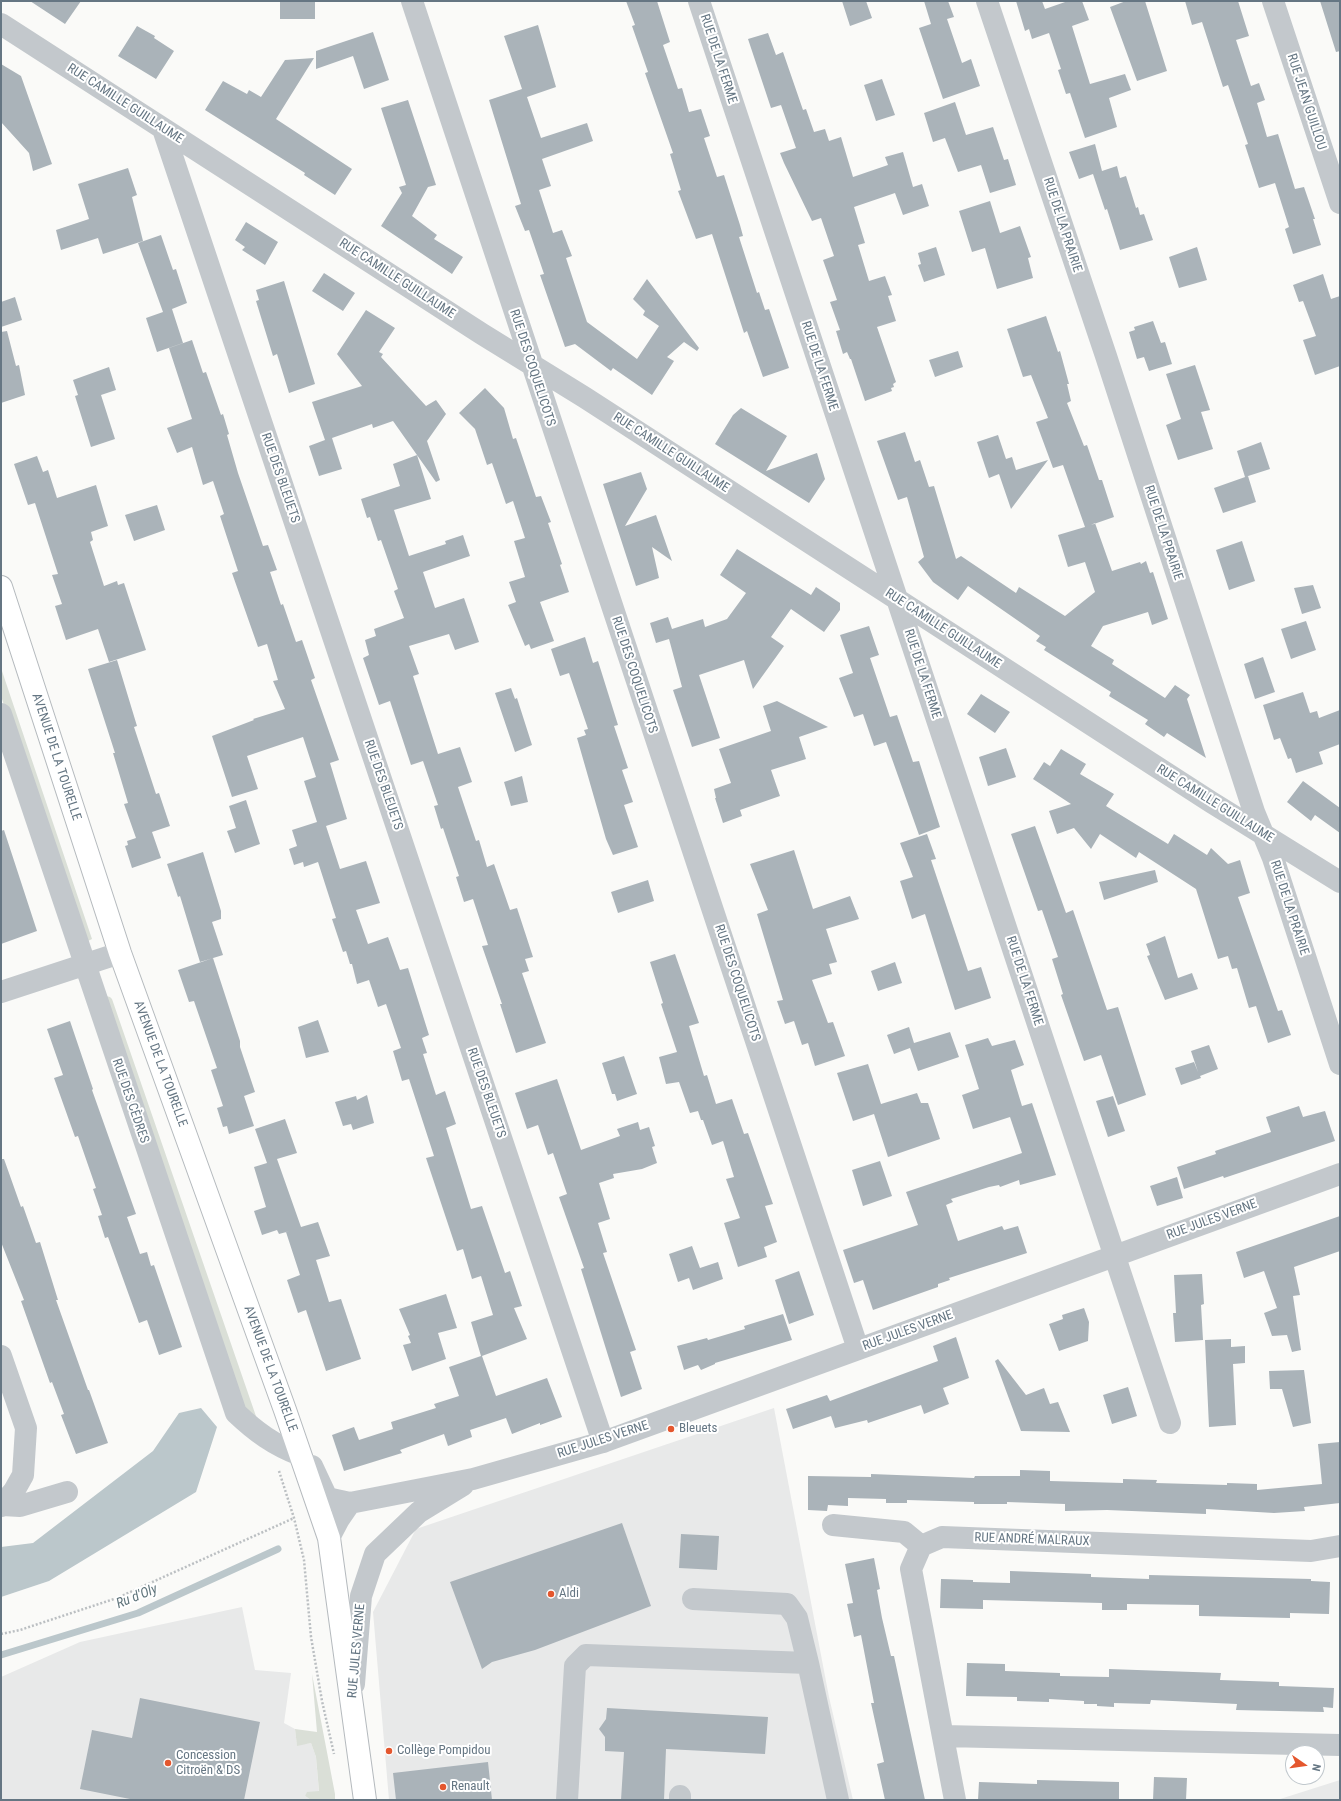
<!DOCTYPE html>
<meta charset="utf-8">
<style>
body{margin:0}
#map{position:relative;width:1341px;height:1801px;overflow:hidden;background:#fafaf8;font-family:"Roboto Condensed",sans-serif}
canvas{display:block}
.frame{position:absolute;inset:0;border:2px solid #657683;pointer-events:none}
.north{position:absolute;left:1285px;top:1745px;width:40px;height:40px;box-sizing:border-box;background:#fff;border:1px solid #c1c8cd;border-radius:50%;rotate:103deg;font-size:11px;font-weight:700;line-height:16px;text-align:center;color:#657683}
.north::after{content:'';display:block;margin:auto;width:14px;height:18px;background:#e4572e;clip-path:polygon(50% 0,100% 100%,50% 72%,0 100%)}
</style>
<div id="map">
<canvas width="1341" height="1801"></canvas>
<div class="frame"></div>
<div class="north">N</div>
</div>
<script>
const context = document.querySelector('canvas').getContext('2d');
context.lineJoin = 'round';
function fillPath(path, color) { context.fillStyle = color; context.fill(path, 'evenodd'); }
function stroke(path, color, width, dash) { context.strokeStyle = color; context.lineWidth = width; context.lineCap = dash ? 'butt' : 'round'; context.setLineDash(dash || []); context.stroke(path); }
function label(font, color, halo, rows, align = 'center') {
  context.font = font + ' "Roboto Condensed",sans-serif'; context.lineWidth = 4; context.setLineDash([]); context.textBaseline = 'middle'; context.strokeStyle = halo; context.fillStyle = color; for (const [text, x, y, turn = 0] of rows) {
    context.save(); context.translate(x, y); context.rotate((+turn || 0) * Math.PI / 180); context.textAlign = isNaN(turn) ? turn : align; if (halo) context.strokeText(text, 0, 0); context.fillText(text, 0, 0); context.restore();
  }
}
const built = new Path2D(`
 M774,1408L829,1697L853,1800H389L373,1612L416,1529Z
 M242,1607L255,1670L291,1673L284,1723L295,1729L297,1745L311,1743L316,1757L319,1792L305,1796L311,1800H1V1677L80,1642Z
 M1340,1780V1800H1277Z`);
const green = new Path2D(`
 M1,668L92,939L88,941L81,936L1,696Z
 M106,996L110,997L112,999L258,1422L246,1411Z
 M312,1674L335,1794V1800H311L305,1796L307,1792L319,1791L316,1757L311,1743L297,1746L295,1729L317,1732Z`);
const water = new Path2D(`
 M201,1408L217,1427L196,1492L49,1581L1,1597V1547L33,1543L153,1451L179,1413Z`);
const stream = new Path2D(`
 M1,1655L138,1613L278,1549`);
const building = new Path2D(`
 M30,1H81L65,24Z
 M280,1H315V19H280Z
 M626,1H657L670,42L663,45L678,89L682,88L689,112L701,109L710,136L704,138L717,177L724,175L740,225L743,236L739,237L757,293L759,292L765,310L769,309L789,368L763,377L747,331L744,333L712,234L696,239L678,191L681,190L670,154L673,153L645,73L648,72L632,26L635,25Z
 M842,1H866L872,18L850,26Z
 M924,1H948L954,17L947,19L962,63L971,59L980,86L943,99L919,28L931,24Z
 M1016,1H1042L1045,9L1068,1H1082L1089,20L1072,26L1090,84L1125,74L1131,90L1109,98L1117,127L1085,138L1070,93L1066,94L1058,70L1061,69L1049,33L1032,39L1029,29L1025,31Z
 M1126,1H1145L1167,71L1137,81L1110,7Z
 M1185,1H1238L1249,36L1236,40L1251,86L1259,83L1265,100L1257,103L1267,137L1278,134L1295,189L1304,187L1315,219H1313L1321,245L1293,254L1285,229L1289,227L1275,183L1259,188L1245,145L1248,144L1228,85L1223,87L1202,22L1192,25Z
 M1320,1H1340V51L1336,52Z
 M538,25L556,87L527,97L541,138L587,123L593,141L542,159L551,186L539,190L553,233L562,230L572,256L566,258L587,322L637,359L659,326L643,315L645,311L633,299L647,279L699,348L697,351L684,342L667,357L674,361L652,395L613,368L611,371L575,344L565,347L540,275L544,274L529,230L525,231L515,206L521,204L489,100L522,89L504,36Z
 M137,26L155,36L154,38L174,51L156,79L118,56Z
 M373,32L389,80L364,89L353,56L316,69V51Z
 M768,33L776,55L783,52L803,110L806,109L814,132L825,129L829,141L841,137L853,177L888,165L885,157L903,152L913,187L922,184L929,206L903,215L895,193L854,207L865,243L858,245L869,281L885,276L892,295L888,296L896,321L877,327L896,382L893,384L894,387L891,388L892,391L865,401L851,359H850L847,352L843,354L836,331L840,330L830,302L837,300L823,260L834,256L821,218L812,221L784,163L780,153L796,148L781,105L771,108L748,39Z
 M314,58L276,119L352,169L335,195L304,175L305,173L205,110L223,81L247,94L249,90L261,97L285,60Z
 M1,64L21,76L52,164L33,171L29,153L1,122Z
 M882,79L895,115L876,121L864,85Z
 M408,100L436,185L428,187L412,216L437,235L434,239L463,257L452,274L381,226L402,193L399,187L406,185L381,108Z
 M955,102L966,135L993,127L1004,160L1008,159L1016,185L990,193L981,165L958,172L945,138L933,142L924,113Z
 M1095,144L1102,171L1117,166L1120,178L1126,176L1136,208L1138,207L1140,215L1144,214L1153,240L1120,250L1107,209L1105,210L1093,174L1079,179L1069,152Z
 M128,168L137,195L132,197L143,241L103,254L98,238L61,250L56,230L89,219L78,184Z
 M990,201L1000,233L1020,226L1031,257L1028,258L1033,278L997,289L985,248L972,252L959,211Z
 M246,222L278,242L265,265L242,250L245,247L235,240Z
 M161,235L173,270L176,269L187,303L172,309L183,343L157,352L146,318L163,312L138,243Z
 M936,247L945,275L924,282L918,265L921,264L918,253Z
 M1197,247L1207,280L1179,288L1169,257Z
 M324,273L355,293L343,311L312,291Z
 M1323,274L1331,299L1340,296V366L1315,375L1303,340L1316,336L1303,301L1299,302L1293,285Z
 M284,281L315,384L289,393L277,354L273,356L256,301L259,300L256,290Z
 M15,297L22,320L1,327V302Z
 M366,310L395,328L379,352L383,354L381,357L426,406L436,400L446,414L427,441L440,480L436,482L393,421L373,428L372,424L332,438L342,469L319,476L309,446L325,440L312,402L362,386L337,354Z
 M1046,316L1058,352L1060,351L1069,384H1067L1071,401L1067,403L1084,446L1087,445L1099,480H1102L1114,517L1091,525L1095,523L1112,571L1140,562L1141,564L1146,561L1150,573L1153,572L1168,619L1152,625L1148,612L1103,626L1091,646L1114,660L1112,664L1165,698L1175,685L1190,695L1187,699L1206,758L1167,733L1164,737L1145,724L1148,720L1109,696L1111,692L1044,650L1046,647L1036,641L1040,636L968,586L958,600L933,582L918,562L924,557L907,497L898,500L877,441L905,432L915,462L920,460L929,487L934,486L956,559L961,556L1016,593L1019,587L1065,616L1095,592L1085,562L1068,567L1058,535L1085,527L1063,465L1053,468L1036,422L1048,418L1031,375L1023,377L1007,329Z
 M1153,321L1161,343L1165,342L1172,364L1149,371L1144,357L1137,359L1129,332L1135,330L1134,327Z
 M7,331L16,366L19,365L25,395L1,403V332Z
 M192,340L203,373L206,372L221,415L223,414L229,434L227,435L238,473L263,546L268,545L277,570L270,572L281,605L283,604L296,642L302,640L315,678L311,680L339,760L330,763L347,819L326,826L340,869L366,861L380,903L356,910L368,944L388,937L400,970L408,968L429,1035L422,1038L427,1053L423,1054L436,1095L445,1091L456,1124L446,1128L471,1209L482,1206L505,1273L510,1271L522,1306L514,1308L527,1339L482,1356L496,1396L547,1378L562,1417L540,1425V1423L512,1434L506,1418L470,1430L472,1437L448,1446L444,1434L400,1450L402,1453L344,1471L332,1435L354,1427L359,1440L393,1429L391,1422L436,1408L434,1404L459,1396L449,1367L481,1356L471,1322L493,1315L481,1276L472,1279L463,1249L457,1251L426,1158L434,1156L409,1079L402,1081L393,1051L401,1048L386,1004L378,1007L369,980L357,984L352,964H350L346,951L343,952L332,919L336,918L318,862L304,867L303,862L294,865L289,849L297,846L292,830L317,822L304,781L316,777L303,737L247,756L258,789L232,797L212,736L254,720L253,719L285,709L273,681L278,680L267,644L258,647L232,573L238,571L220,516L224,514L213,481L203,485L192,447L177,453L167,428L192,419L169,348Z
 M958,351L963,367L935,377L929,360Z
 M1195,365L1210,410L1201,412L1213,449L1178,460L1166,425L1181,419L1166,374Z
 M109,367L116,390L101,395L115,439L91,447L75,396L78,395L73,380Z
 M485,388L504,408L513,439L516,438L536,497L541,496L551,522L548,523L562,564L560,565L569,592L540,602L554,641L531,649L529,644L525,646L508,605L516,602L509,582L525,577L514,541L525,538L513,501L506,504L492,463L487,465L475,429L459,413Z
 M741,408L787,436L766,471L817,453L825,479L809,503L715,444L733,415Z
 M998,435L1006,459L1012,457L1016,470L1048,460L1011,509L999,474L989,478L977,442Z
 M1261,442L1270,469L1245,477L1237,451Z
 M417,455L431,499L394,510L409,556L446,544L445,541L463,535L470,556L423,572L435,608L464,598L479,642L455,650L449,634L409,646L419,674L413,676L438,754L460,747L472,782L458,787L476,841L479,840L487,867L494,864L510,910L517,908L533,957L525,959L529,971L522,973L546,1043L516,1053L500,1004H502L482,946L488,945L473,899L464,902L456,877L459,876L443,828L441,829L434,806L438,805L423,761L411,765L390,701L379,705L363,658L369,655L365,640L376,636L374,629L404,618L394,591L398,589L381,540L378,541L370,517L367,518L361,499L400,486L393,464Z
 M37,456L43,472L48,470L57,498L96,485L108,526L91,532L93,540L90,542L104,586L117,581L118,585L124,583L146,650L109,662L98,629L66,640L55,606L62,604L52,575L58,574L35,503L28,505L14,464Z
 M641,472L647,489L625,526L656,515L672,561L652,547L659,578L636,586L603,484Z
 M1248,476L1256,502L1223,513L1214,488Z
 M157,505L165,530L134,541L125,515Z
 M1242,541L1255,581L1229,590L1216,550Z
 M737,549L811,595L816,587L840,603V610L824,632L791,609L771,637L784,646L753,689L744,660L699,675L720,738L692,747L673,690L682,687L669,639L656,643L650,623L668,617L672,629L703,619L705,627L727,619L746,593L720,575Z
 M1313,585L1321,608L1302,614L1294,588Z
 M1306,621L1316,650L1291,659L1281,629Z
 M869,626L879,655L870,658L890,717L897,715L913,762L919,761L940,827L919,835L886,742L874,746L863,714L854,717L839,678L853,673L840,635Z
 M585,637L593,663L598,661L618,725L614,726L628,768L622,770L633,802L624,805L638,847L613,855L606,839L577,738L586,735L584,730L588,729L569,673L560,676L551,649Z
 M1263,657L1275,692L1255,699L1244,664Z
 M117,660L137,726L134,727L156,794L159,793L170,826L152,832L161,858L132,868L125,846L128,845L127,841L136,838L124,804L128,803L113,753H115L88,669Z
 M511,688L515,699L517,698L532,745L515,752L495,693Z
 M1303,692L1310,713L1317,711L1319,718L1340,710V744L1319,752L1323,764L1296,773L1291,758L1288,759L1280,738L1274,740L1263,705Z
 M981,694L1010,712L995,733L967,714Z
 M777,701L828,727L799,737L806,759L771,770L780,796L740,810L742,816L723,823L715,798H716L714,789L731,783L719,749L771,731L763,706Z
 M1006,748L1016,777L988,786L979,757Z
 M1061,749L1086,764L1080,774L1114,794L1106,806L1168,844L1174,834L1207,855L1211,848L1228,864L1240,860L1250,893L1238,897L1278,1011L1282,1010L1291,1035L1268,1043L1256,1006L1249,1008L1237,968L1232,969L1228,956L1218,959L1196,889L1139,852L1136,858L1100,834L1091,849L1074,828L1057,834L1049,811L1071,804L1033,779L1044,762L1050,766Z
 M522,776L528,802L511,806L504,782Z
 M1303,781L1340,808V833L1315,815L1311,821L1287,802Z
 M246,800L260,844L235,853L227,831L236,828L229,806Z
 M1035,826L1066,913L1073,910L1107,1010L1118,1007L1146,1095L1118,1105L1101,1055L1084,1061L1061,995L1063,994L1052,959L1058,957L1042,910L1038,911L1011,834Z
 M4,830L37,931L1,944V831Z
 M927,834L936,859L931,860L968,971L981,967L991,998L955,1010L925,914L912,919L900,881L913,877L900,843Z
 M794,850L813,909L850,896L859,919L826,929L837,962L829,964L832,974L812,980L828,1023L833,1022L845,1056L815,1066L808,1043L802,1045L794,1021L785,1024L777,1001L783,1000L757,914L768,910L750,864Z
 M203,852L221,911V919L212,922L223,955L200,962L180,896L178,897L167,864Z
 M1155,870L1158,882L1104,900L1099,882Z
 M648,880L654,901L618,913L611,892Z
 M1165,936L1178,978L1192,973L1198,989L1165,1000L1147,956L1150,955L1146,944Z
 M675,954L699,1023L689,1026L704,1076L707,1075L716,1104L732,1099L744,1134L748,1133L773,1204L765,1206L777,1242L764,1247L767,1257L738,1267L724,1223L740,1218L726,1179L734,1177L723,1141L712,1145L703,1120H701L698,1111L690,1113L679,1082L666,1084L659,1057L677,1052L661,1004L663,1003L650,962Z
 M213,958L240,1041V1047L255,1092L244,1096L254,1126L229,1134L227,1126L223,1127L217,1108L223,1106L211,1070L217,1068L194,1001L189,1002L178,970Z
 M895,962L902,983L878,991L871,971Z
 M318,1020L329,1052L306,1058L298,1027Z
 M70,1021L93,1089L92,1090L136,1214L127,1217L140,1254L147,1252L151,1266L154,1265L182,1347L159,1355L147,1320L139,1323L108,1237L105,1238L98,1216L102,1215L93,1189L96,1188L78,1136L75,1137L54,1078L63,1075L47,1029Z
 M909,1027L914,1043L950,1032L959,1057L918,1071L910,1048L894,1054L887,1035Z
 M988,1038L992,1046L1015,1040L1024,1065L1011,1070L1022,1106L1032,1103L1056,1175L1020,1185L1019,1180L1000,1187L999,1185L989,1187L951,1199L953,1202L946,1205L958,1241L1002,1226L1004,1230L1018,1226L1027,1253L949,1278L950,1280L938,1284V1287L873,1310L863,1280L854,1283L843,1250L918,1225L906,1192L1022,1153L1010,1117L973,1129L962,1095L979,1089L965,1045Z
 M1209,1045L1218,1069L1200,1076L1201,1078L1181,1085L1175,1068L1194,1062L1198,1072L1191,1051Z
 M624,1056L637,1094L617,1101L615,1094H612L602,1063Z
 M868,1064L881,1104L917,1093L921,1103H928L940,1139L888,1157L874,1114L853,1121L837,1073Z
 M557,1079L581,1150L620,1136L617,1129L638,1122L640,1130L649,1127L655,1146L652,1147L657,1163L642,1169L613,1174L614,1178L599,1183L610,1219L598,1223L607,1252L603,1253L636,1350L630,1352L642,1389L621,1397L581,1269L584,1268L559,1197L567,1194L553,1153L548,1155L538,1125L527,1129L515,1093Z
 M367,1095L374,1123L353,1130L351,1124L343,1126L335,1102L356,1096L357,1100Z
 M1113,1096L1125,1131L1108,1137L1096,1101Z
 M1299,1106L1303,1117L1325,1111L1335,1141L1224,1178L1223,1176L1184,1189L1177,1167L1216,1154L1215,1151L1271,1132L1266,1117Z
 M285,1119L297,1153L277,1159L301,1227L318,1222L330,1256L316,1260L329,1302L341,1299L361,1359L326,1371L306,1310L298,1313L287,1280L300,1275L286,1232L290,1231L279,1234L277,1230L262,1235L254,1211L266,1207L254,1167L267,1163L255,1129Z
 M1,1159H4L21,1207L23,1206L36,1243L40,1242L58,1300H56L88,1390H89L108,1443L76,1454L61,1415L64,1414L52,1382L50,1383L21,1301L24,1300L1,1242Z
 M880,1161L892,1196L863,1206L852,1170Z
 M1177,1177L1183,1198L1157,1206L1150,1186Z
 M1340,1216V1251L1294,1267L1300,1295L1293,1296L1301,1350L1292,1352L1287,1335L1272,1336L1264,1313L1277,1308L1264,1271L1244,1278L1236,1252Z
 M692,1246L700,1268L718,1262L723,1279L693,1290L689,1278L678,1282L669,1254Z
 M799,1271L814,1315L789,1324L775,1280Z
 M1202,1274L1204,1304L1201,1305L1203,1340L1175,1342L1173,1313H1176L1174,1275Z
 M446,1294L457,1328L438,1333L446,1359L412,1371L403,1345L411,1343L408,1336L410,1335L399,1309Z
 M1084,1308L1089,1322L1088,1341L1059,1351L1049,1324L1063,1319L1062,1315Z
 M783,1314L792,1340L715,1363V1364L701,1370L698,1365L684,1370L677,1346L707,1338L708,1340L745,1329L744,1326Z
 M956,1337L969,1378L943,1388L949,1404L924,1414L921,1405L868,1423L867,1420L835,1428L831,1416L793,1429L786,1409L827,1395L830,1401L938,1361L933,1346Z
 M1231,1339V1347L1245,1346V1363L1233,1364L1236,1425L1209,1427L1205,1340Z
 M998,1359L1026,1395L1044,1388L1050,1404L1058,1402L1070,1432L1021,1431L995,1361Z
 M1304,1370L1311,1423L1293,1427L1282,1389H1270L1269,1371Z
 M1128,1387L1137,1416L1112,1424L1103,1395Z
 M1340,1442V1503L1304,1507L1305,1511L1274,1513L1206,1509V1514L1107,1510L1065,1511V1504L1007,1502V1504H974V1502L907,1500V1503H886V1499L848,1498V1506L828,1505L827,1511L808,1510V1476L871,1477V1474L974,1478L975,1476H1020V1470L1050,1471V1481L1123,1483V1479L1157,1480L1156,1483L1227,1485V1483L1257,1484V1490L1322,1484L1318,1444Z
 M622,1523L651,1606L535,1650L492,1662L482,1669L450,1582Z
 M681,1534L719,1536L717,1570L679,1568Z
 M874,1558L880,1589L877,1590L882,1618L891,1656H894L925,1800H885L877,1764L884,1762L871,1703H874L861,1635L854,1637L847,1604L853,1603L845,1564Z
 M1010,1571L1091,1574V1577L1149,1579V1575L1311,1579V1581L1330,1582L1329,1614L1290,1613V1618L1199,1616V1605L1127,1604V1610H1102V1603L983,1600V1609L940,1608L941,1579L973,1580V1582L1010,1583Z
 M967,1663L1005,1664V1671L1060,1673V1676L1109,1677V1669L1221,1673L1220,1680L1279,1682V1686L1334,1688L1333,1708L1323,1707L1324,1712L1236,1710L1237,1704L1151,1700L1150,1704L1114,1703V1707L1097,1706V1704H1084V1701L1049,1699V1702L1017,1701V1697L966,1696Z
 M140,1698L260,1722L244,1800H135L80,1789L92,1730L132,1738Z
 M607,1708L768,1717L765,1754L666,1749L664,1800H621L624,1752L605,1751V1737L599,1729L606,1719Z
 M488,1762L492,1800H396L393,1773Z
 M1154,1777L1187,1778L1186,1800H1153Z
 M1037,1780L1119,1782V1800H978L979,1782L1037,1784Z`);
const path = new Path2D(`
 M279,1471L294,1518L304,1560L311,1637L322,1701L334,1754
 M1,1634L20,1630L117,1598L294,1518`);
const minor = new Path2D(`
 M412,1L858,1349
 M699,1L1170,1423
 M987,1L1106,356L1254,812L1273,858L1340,1064
 M1273,1L1340,203
 M1,24L482,334L584,397L1211,802L1340,882
 M163,129L603,1442
 M1,714L236,1413C256,1432 274,1445 300,1455
 M1,992L120,953
 M1,1356L26,1428L23,1475L14,1491L1,1506
 M312,1466L327,1498L350,1503
 M3,1505L20,1506L67,1492
 M833,1525L904,1532L921,1546
 M329,1538L339,1519L350,1503L473,1479L603,1442L1340,1174
 M693,1599L787,1604L797,1618L808,1663
 M354,1684L361,1596L375,1554L419,1512L463,1485
 M944,1736L1340,1745
 M567,1800L575,1666L586,1655L808,1663L838,1800
 M680,1800V1796
 M955,1800L911,1569L921,1546L942,1537L1311,1551L1340,1546`);
const major = new Path2D(`
 M1,587L120,953L285,1410L329,1538L365,1800`);
const markers = [
 [671,1429,4,"#e4572e"],
 [551,1594,4,"#e4572e"],
 [389,1751,4,"#e4572e"],
 [168,1763,4,"#e4572e"],
 [443,1787,4,"#e4572e"]
];
const streetNames = [
 ["RUE DE LA FERME",718,59,72],
 ["RUE JEAN GUILLOU",1306,102,72],
 ["RUE CAMILLE GUILLAUME",125,104,33],
 ["RUE DE LA PRAIRIE",1062,225,72],
 ["RUE CAMILLE GUILLAUME",397,279,33],
 ["RUE DE LA FERME",819,366,72],
 ["RUE DES COQUELICOTS",532,368,72],
 ["RUE CAMILLE GUILLAUME",671,453,33],
 ["RUE DES BLEUETS",280,478,71],
 ["RUE DE LA PRAIRIE",1163,533,72],
 ["RUE CAMILLE GUILLAUME",943,629,33],
 ["RUE DE LA FERME",922,674,72],
 ["RUE DES COQUELICOTS",634,675,72],
 ["AVENUE DE LA TOURELLE",56,757,72],
 ["RUE DES BLEUETS",383,785,71],
 ["RUE CAMILLE GUILLAUME",1215,804,32],
 ["RUE DE LA PRAIRIE",1289,908,72],
 ["RUE DE LA FERME",1024,981,72],
 ["RUE DES COQUELICOTS",737,983,72],
 ["AVENUE DE LA TOURELLE",160,1064,70],
 ["RUE DES BLEUETS",486,1093,71],
 ["RUE DES CÈDRES",130,1101,71],
 ["RUE JULES VERNE",1212,1220,-20],
 ["RUE JULES VERNE",908,1331,-20],
 ["AVENUE DE LA TOURELLE",270,1369,70],
 ["RUE JULES VERNE",603,1440,-18],
 ["RUE ANDRÉ MALRAUX",1032,1540,2],
 ["RUE JULES VERNE",357,1651,-85]
];
const poiNames = [
 ["Bleuets",679,1429],
 ["Aldi",559,1594],
 ["Collège Pompidou",397,1751],
 ["Concession",176,1756],
 ["Citroën & DS",176,1771],
 ["Renault",451,1787]
];
const waterNames = [
 ["Ru d'Oly",137,1597,-22]
];
fillPath(built, '#e8e9e9');
fillPath(green, '#dadfd7');
fillPath(water, '#bbc7cb');
stroke(stream, '#bbc7cb', 7);
fillPath(building, '#aab3b9');
stroke(major, '#b5babe', 24);
stroke(path, '#bbbfc2', 2.5, [2, 2]);
stroke(minor, '#c3c8cc', 22);
stroke(major, '#fff', 22);
for (const [x, y, r, color] of markers) { const dot = new Path2D(); dot.arc(x, y, r, 0, 2 * Math.PI); context.fillStyle = color; context.fill(dot); stroke(dot, '#fff', 1.5); }
label('13px', '#657683', '#fff', streetNames);
label('13px', '#657683', '#fff', poiNames, 'left');
label('italic 14px', '#60757c', '#fff', waterNames);
</script>
